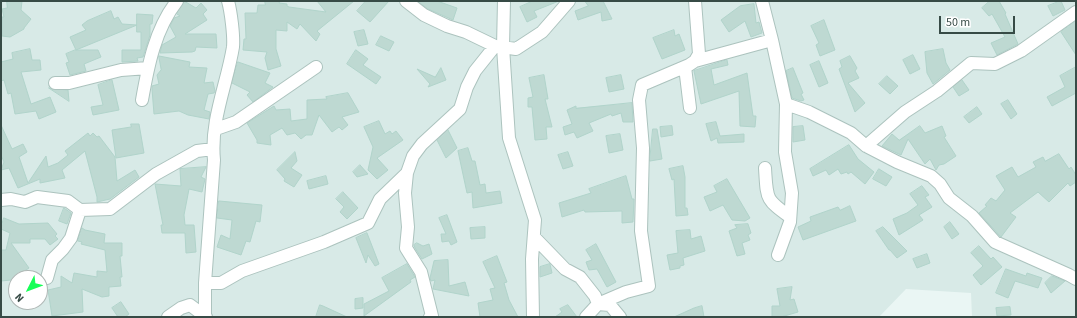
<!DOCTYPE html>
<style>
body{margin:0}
#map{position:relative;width:1077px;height:318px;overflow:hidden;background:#eaf6f4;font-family:"Source Sans 3",sans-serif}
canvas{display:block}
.frame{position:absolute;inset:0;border:2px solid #374b46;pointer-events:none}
.north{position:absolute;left:8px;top:270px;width:40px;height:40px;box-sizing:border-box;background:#fff;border:1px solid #afb7b5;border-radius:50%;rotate:228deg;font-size:11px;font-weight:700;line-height:16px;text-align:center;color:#374b46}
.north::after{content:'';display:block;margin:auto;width:14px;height:18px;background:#18ff58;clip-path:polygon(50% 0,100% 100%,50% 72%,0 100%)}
.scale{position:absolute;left:939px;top:16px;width:76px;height:18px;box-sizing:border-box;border:2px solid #374b46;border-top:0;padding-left:5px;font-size:12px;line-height:14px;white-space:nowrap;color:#374b46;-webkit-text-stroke:3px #fff;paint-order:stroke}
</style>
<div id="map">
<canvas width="1077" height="318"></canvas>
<div class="frame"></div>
<div class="north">N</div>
<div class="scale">50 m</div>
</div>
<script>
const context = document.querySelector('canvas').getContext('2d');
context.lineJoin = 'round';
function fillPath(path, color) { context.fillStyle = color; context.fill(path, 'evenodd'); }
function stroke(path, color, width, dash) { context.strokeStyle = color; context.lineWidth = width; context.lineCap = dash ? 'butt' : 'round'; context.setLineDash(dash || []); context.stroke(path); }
const residential = new Path2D(`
 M1,1H1076V317H972L971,293L906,289L879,317H1ZM16,278H40V302H16Z`);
const building = new Path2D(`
 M7,1H22L21,10L31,19L24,28V29L10,37L2,36V17H4L2,9L7,8Z
 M184,1L196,8L201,3L207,10L203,14L207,20L185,34H216L217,48L196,47L195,51L192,52L160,53L162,45L176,37L170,26L174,18L180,16L177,14Z
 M265,1H280L279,3L287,4V6L289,7L326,12L317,1H354L317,31L320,34L316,41L300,24L297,29L287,22V31L276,30V49L281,66L268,70L265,58L267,52L243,50L244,39H246L245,13H257L258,5H265Z
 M366,1H389L370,22L357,11Z
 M418,1H437L457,8L453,20L428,9Z
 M533,1H559L534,11L537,17L527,22L520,7Z
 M585,1H603L612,19L602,21L601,12L578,20L575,11L588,6Z
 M990,1H999L1006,13L1005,14L1018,44L997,55L991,43L1005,37L992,14L989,16L982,8Z
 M1061,1L1065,10L1053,16L1048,6Z
 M754,4L756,23L759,22L762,33L751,37L745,21L729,32L721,20L740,6Z
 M111,11L114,19L118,17L122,24L137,25L76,50L70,37L86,30L82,25L87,21Z
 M137,14L153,15L152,24H150V35L143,57L137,58L138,61L122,62V50H141V32H137Z
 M824,20L835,50L820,56L816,45L819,43L811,26Z
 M1076,21V55L1061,32Z
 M364,30L368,44L358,46L354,32Z
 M674,30L675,36L679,34L685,50L662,59L653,38Z
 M381,36L394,42L389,51L376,45Z
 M30,49L32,60H40L41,70L21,72L31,104L50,97L56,112L39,119L36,111L15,114L11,93L8,94L4,80L1,81V62L13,59L12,53Z
 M943,49L946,63L950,70L933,84L927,73L925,52Z
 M75,50H98L101,57L84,64L86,71L70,75L66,63L69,62L66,54Z
 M356,50L368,59L363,65L381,77L376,84L347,64Z
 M913,55L920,69L910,74L903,60Z
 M159,56L190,62L189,67L207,68L204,83L213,82L215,91L214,93L208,94L204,110L210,112L209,119L188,115L179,111L154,114L152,89V86L159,84L157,75L161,70Z
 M850,56L857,68L855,71L859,78L848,83L865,103L855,112L839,69L842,67L840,61Z
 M727,60L728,65L711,69L714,85L747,73L753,116H756L755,127L740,126L739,91L701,104L694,71Z
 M819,61L828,83L819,87L810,65Z
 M238,62L270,73L265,83L273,87L253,102L247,95L250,92L232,83Z
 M1076,67V93L1052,106L1047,97L1065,87L1060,76Z
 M441,68L446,80L428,87L430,84L417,69L435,77Z
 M793,68L803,93L801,94L804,100L801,101L792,98L786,71Z
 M544,75L548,99H545L552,127H546L547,139L535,140L532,107H528V98L533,97L529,78Z
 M621,75L624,89L609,92L606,78Z
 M887,76L898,86L890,94L879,84Z
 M112,80L119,110L93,115L91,107L103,105L98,85Z
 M962,80L969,90L959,96L953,87Z
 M49,88L68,90L69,101Z
 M348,93L359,112L342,117L348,125L342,130L339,127L332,132L319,115L312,135H306L301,139L295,133L287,135L282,128L270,135L271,145L257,143V140L247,123L274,106L276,110L290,109L291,121L307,119V100L327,99L326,97Z
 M1008,100L1017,114L1011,119L1001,104Z
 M632,103L633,122H623L621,113L612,116L611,114L589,123L593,131L577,138L574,132L565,135L563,127L572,124L567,110L576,106V108Z
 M977,107L982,114L969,123L964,117Z
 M379,121L385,134L390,131L392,134L396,131L403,140L377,158L388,170L377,179L368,170L373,147L364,127Z
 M716,122L720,136L744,134V142L718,143L717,138L711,141L706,124Z
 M131,124H139L144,153L116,158L112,130L131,127Z
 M1,125L12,149L23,144L27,152L19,157L28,183L46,156L48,167L58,163L68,155L65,151L88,133L90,136L93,133L97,137L99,136L115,157L117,181L135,170L139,177L110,199L97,202V197L85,151L62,170L65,178L40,183V179L18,188L9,168L1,170L4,162L1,155Z
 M672,126L673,135L661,137L660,127Z
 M803,126L805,140L793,142V127Z
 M920,126L925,133L942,126L946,136L944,137L956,156L944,164L939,165L936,170L930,159L925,164L908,139L901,155L882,146L892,134L899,140Z
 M653,129H657L662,159L650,161Z
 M448,130L457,148L446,158L437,140Z
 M620,134L623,150L609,153L606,136Z
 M849,145L858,159L874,172L865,184L851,172L848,174L847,172L841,174L838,169L829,175L826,170L813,176L810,169Z
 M468,148L472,161H475L480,185L485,184L486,193L500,191L502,203L473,208L472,192L467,193L458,151Z
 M295,152L297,161L291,168L302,175L294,187L284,181L285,179L277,170Z
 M568,152L573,166L563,169L558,155Z
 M1059,154L1069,169L1071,167L1076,175V182L1070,186L1068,183L1049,202L1038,192L1010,213L1016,217L1001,237L1000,236L979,213L987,206L985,205L991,198L996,201L1005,190L996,176L1012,167L1018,177L1036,167L1033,162L1043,157L1045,161Z
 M360,165L368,174L357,177L353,172Z
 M683,166L685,177V208H687L688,215L676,216L674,179L672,180L669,169Z
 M206,167L201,177L205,179L202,192L189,189L184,215L185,225H194L196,252L186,253L185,233H162L161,225H163L155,184L181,186L180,169Z
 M879,169L892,177L886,186L873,179Z
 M326,176L328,184L309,189L307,181Z
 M626,176L632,199H634L633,222L622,223V211L585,212L584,210L562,217L559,203L591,193L589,189Z
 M727,179L750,218L745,221L732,220L723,205L710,211L704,197L717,192L714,186Z
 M922,186L929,195L925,197L932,207L919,215L923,220L899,235L893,219L907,213L918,205L910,194Z
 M343,192L358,208L347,219L340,212L344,207L336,199Z
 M219,201L262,205L260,222L256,221L250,242L246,241L241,255L217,247L221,235L230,239L232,220L217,218Z
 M850,206L856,221L803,240L798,227L811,221L810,217L838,207L840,210Z
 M64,208L71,213L67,224L59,221Z
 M447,215L457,242L451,245L449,241L442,242L441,234H446L439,218Z
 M4,218L19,224L48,223L57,234L55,236L58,239L50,245L45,239H30V243H11L29,268L11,280L1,281V250H6L10,233L1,229Z
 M950,222L959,234L952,239L944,227Z
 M748,224L751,233L748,235L750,240L742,243L745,254L737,256L729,231L737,228L735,225Z
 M485,227V238L471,239L470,228Z
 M883,227L907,251L897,258L890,250H889L876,231Z
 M82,228L85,230L105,234L104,243H122V256H120L122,277H120L121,286L109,287V296L102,297L82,289L83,312L52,316L48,290L61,287V276L72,283L74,273L97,277V271L107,272L105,250L81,244L82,242L78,241Z
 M690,230L691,239L701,236L705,251L683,258L684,265L680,266V268L670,270L667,255L678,253L676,231Z
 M367,233L379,264L375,266L368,255L366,263L356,238Z
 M417,243L423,246L429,244L432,254L422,259L415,248L414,245Z
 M596,244L616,282L607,287L597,269L589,270L586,262L592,260L586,250Z
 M979,246L991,259L993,257L1002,267L981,285L973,275L983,266L971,253Z
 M927,254L930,263L917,268L913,259Z
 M497,256L507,282L504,283L509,300L518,317H480L478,303L493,300L490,289L495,288L483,262Z
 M448,260L449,286L465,282L469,296L433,289L435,280L431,281L430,278L434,261Z
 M407,264L415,277L410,280L411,282L364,316V304L389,291L382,278Z
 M550,264L552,273L540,277V267Z
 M1006,269L1026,276L1027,273L1042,278L1038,288L1015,281L1008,298L996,293Z
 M1052,276L1065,281L1051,293L1045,283Z
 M792,287L790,300L794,299L798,312L781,317H772V306H780L777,289Z
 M363,298V308L355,309V299Z
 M121,302L129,314L125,317H118L112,308Z
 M320,305L323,306L347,317H316Z
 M568,305L577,317H555L562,312L560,309Z
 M702,306L704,317H674L694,308Z
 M1010,307L1011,315L997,316L996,308Z`);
const minor = new Path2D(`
 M406,1L424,15L447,26L466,32L495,46L516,49L542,32L569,1
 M504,1L503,47L509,138L535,220L532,259L533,317
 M772,40L786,104L809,112L851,133L866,146L897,162L931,176L940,184L949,198L972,216L995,242L1069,275L1076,279
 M695,61L699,54L695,1
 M685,67L690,108
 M55,83H69L121,70L148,68
 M142,100C148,66 155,29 177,1
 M216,129L236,122L316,67
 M866,146L905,112L937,91L971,63L995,64L1021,51L1076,12
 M765,168C767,199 765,199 790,217
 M1,200L11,199L25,202L37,197L68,201L80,210L71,238L63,249L52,260L47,278
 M80,210L110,209L156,174L197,151L213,149
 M535,238L565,269L580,277L595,296L598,304L610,305L620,317
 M778,255L790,222L792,193L785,152L786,104
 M205,283H221L242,271L324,242L368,223L380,199L407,173
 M168,317L181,308L190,305L206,317
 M205,317V283L214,160C210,121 227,84 233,47C234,36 231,12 228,1
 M430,317L432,316L421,272L406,248L408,227L405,193L407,173L413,156L422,144L460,109L467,87L475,71L495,46
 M586,317L598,304L626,292L649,286L641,231L643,148L639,100L642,85L689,65L695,61L772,40L762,1`);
fillPath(residential, '#d8eae7');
fillPath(building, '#bed9d2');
stroke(building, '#b1d4cb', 1);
stroke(minor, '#acc3be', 14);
stroke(minor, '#fff', 12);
</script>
